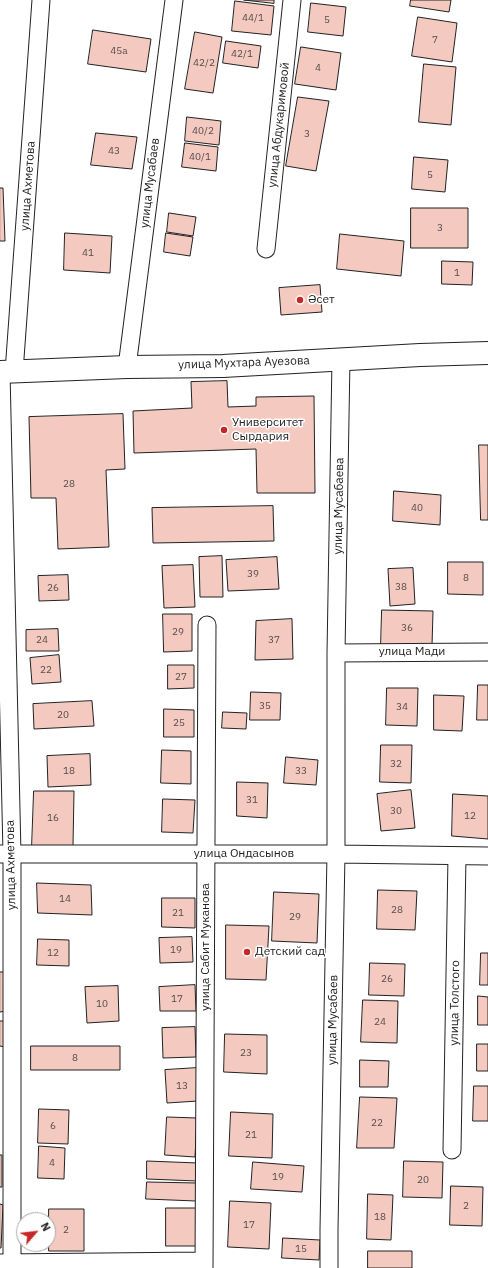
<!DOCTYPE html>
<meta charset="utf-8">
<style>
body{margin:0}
#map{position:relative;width:488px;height:1268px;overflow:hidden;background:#fff;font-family:"IBM Plex Sans",sans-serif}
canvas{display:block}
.north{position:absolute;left:16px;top:1212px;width:40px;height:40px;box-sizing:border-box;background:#fff;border:1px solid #a7a7a7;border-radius:50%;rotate:62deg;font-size:11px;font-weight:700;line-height:16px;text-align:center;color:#222}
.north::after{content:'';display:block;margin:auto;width:14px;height:18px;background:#c62828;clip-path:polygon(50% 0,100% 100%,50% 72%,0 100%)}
</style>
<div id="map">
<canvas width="488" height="1268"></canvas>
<div class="north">N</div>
</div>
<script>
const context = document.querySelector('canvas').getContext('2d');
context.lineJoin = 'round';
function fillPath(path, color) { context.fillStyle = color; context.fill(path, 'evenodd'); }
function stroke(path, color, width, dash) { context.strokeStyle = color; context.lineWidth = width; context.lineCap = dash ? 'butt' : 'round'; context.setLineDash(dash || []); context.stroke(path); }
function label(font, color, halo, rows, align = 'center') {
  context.font = font + ' "IBM Plex Sans",sans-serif'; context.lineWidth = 3; context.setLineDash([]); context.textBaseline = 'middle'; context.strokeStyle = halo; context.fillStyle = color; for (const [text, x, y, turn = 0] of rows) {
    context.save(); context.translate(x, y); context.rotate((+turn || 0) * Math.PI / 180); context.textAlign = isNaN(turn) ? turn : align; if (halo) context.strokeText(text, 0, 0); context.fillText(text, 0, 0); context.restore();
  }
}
const building = new Path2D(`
 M244,0H274V3Z
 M411,0H451L449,12L410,6Z
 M235,1L274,6L271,35L232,31Z
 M311,3L346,7L343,36L308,32Z
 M418,17L457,23L452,62L412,56Z
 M93,30L151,39L146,72L88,64Z
 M195,32L222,37L213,93L185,89Z
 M226,41L261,46L258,68L223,63Z
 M301,47L341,53L336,90L295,84Z
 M424,64L456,67L451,125L419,122Z
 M298,97L329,101L316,171L286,166Z
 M187,117L221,121L219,145L185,141Z
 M96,133L137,137L132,169L91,165Z
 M185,143L218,147L216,171L182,167Z
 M414,157L448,160L445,192L412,189Z
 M0,188H3L5,241H0Z
 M411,208H468V248H411Z
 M169,213L196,217L193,236L167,232Z
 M65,233L112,236L110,273L64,270Z
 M166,233L193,237L190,256L164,252Z
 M340,234L404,241L401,276L337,269Z
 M442,261L473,262L472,285L442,284Z
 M320,285L322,312L281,315L279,288Z
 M227,381L228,407L256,406V397L314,396L315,493H257L256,449L134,453L133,411L192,408L191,382Z
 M123,414L125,469L106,470L109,547L58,549L56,498H31L29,417Z
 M479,445H488V520H481Z
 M394,491L441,495L440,525L393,521Z
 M273,506L274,541L153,543L152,508Z
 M222,556L223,597H200L199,557Z
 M277,557L279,589L228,591L226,560Z
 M448,562H483V595L448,594Z
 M193,565L195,607L164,608L162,566Z
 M413,568L415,604L390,606L388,569Z
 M68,575L69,600L39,601L38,576Z
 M382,610L433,611L432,646L381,645Z
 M163,614H192V651L164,652Z
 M292,619L293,659L255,660L256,621Z
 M58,629L59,651H26V630Z
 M59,655L61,682L32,684L30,658Z
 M168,665H194V688L168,689Z
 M478,685H488V720H477Z
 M387,688H418L417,726L386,725Z
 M251,692L281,693L280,720H250Z
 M434,695L464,696L462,731L434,730Z
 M92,701L94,726L34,729L33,704Z
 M164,709L194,710V737H164Z
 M223,712L247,713L246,729L222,728Z
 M381,745H412L411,783L380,782Z
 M162,750L191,751V784L161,783Z
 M90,754L91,785L48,787L47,756Z
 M286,757L318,760L316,785L284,783Z
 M237,782L268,783L267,818L237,816Z
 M411,790L415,828L381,831L377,794Z
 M34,791H74L73,846H32Z
 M453,794L488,796V839L452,836Z
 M163,799L195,800L193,833L162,832Z
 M37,883L91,885L92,915L38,913Z
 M378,890L417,891L415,930L377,929Z
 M274,892L319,894L317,943L272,941Z
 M162,898H195V928L162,927Z
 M226,925L269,926L266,980L226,979Z
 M192,937L193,962L160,963L159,938Z
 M38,939L69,940V966L37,965Z
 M481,953H488V985H480Z
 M370,963L405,964L404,996L369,995Z
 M0,972H5L6,1011L0,1012Z
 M195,985L196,1011H160L159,987Z
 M118,986L119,1021L87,1023L85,987Z
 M478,996L488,997V1025H478Z
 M363,1000L398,1001L397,1043L361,1042Z
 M0,1021H5V1047L0,1046Z
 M195,1027L196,1057L163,1058L162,1028Z
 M225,1034L267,1035V1074L224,1072Z
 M477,1044H488V1071H477Z
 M31,1046H120V1070H31Z
 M360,1060L389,1061L388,1087H360Z
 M197,1068L198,1101L167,1103L165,1070Z
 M474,1086H488V1121H473Z
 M360,1097L397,1098L394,1148H357Z
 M39,1109L69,1110L68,1144L38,1143Z
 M231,1112L273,1114L272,1158L229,1156Z
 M167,1117L197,1118L195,1157L165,1155Z
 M39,1146L65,1148L64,1179L38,1178Z
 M0,1155H2V1187H0Z
 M147,1161L198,1163L197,1181L147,1179Z
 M404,1161L443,1162L442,1198L403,1197Z
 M253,1162L304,1166L302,1192L251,1189Z
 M147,1182L197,1183L196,1201L146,1199Z
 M451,1186L483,1187L482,1226L450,1225Z
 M368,1194L393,1195L391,1240L367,1239Z
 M230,1201L271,1203L269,1249L228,1247Z
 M0,1204L3,1205L1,1248H0Z
 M166,1208H197V1246H166Z
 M49,1209H84V1251H49Z
 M283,1238L320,1240L319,1260L282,1258Z
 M368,1251H412V1268H368Z`);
const minor = new Path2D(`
 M266,249L292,0
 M127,367L174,0
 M1,372L12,854V1262
 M14,372L41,0
 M336,653L488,652
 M0,854H336L488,856
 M452,1150L457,856
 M0,1263L204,1261
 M204,1268L207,625
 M329,1268V1229L336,854V653L341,359`);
const primary = new Path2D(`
 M0,372L127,367L223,366L420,355L488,353`);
const markers = [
 [300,300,4,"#c62828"],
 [224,430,4,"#c62828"],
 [247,952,4,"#c62828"]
];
const numberNames = [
 ["44/1",253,18],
 ["5",327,20],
 ["7",435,40],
 ["45а",119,51],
 ["42/1",242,54],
 ["42/2",204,63],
 ["4",318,68],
 ["40/2",203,131],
 ["3",307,134],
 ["43",114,151],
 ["40/1",200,157],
 ["5",430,175],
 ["3",440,228],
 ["41",88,253],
 ["1",457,273],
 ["28",69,484],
 ["40",417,508],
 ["39",253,574],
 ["8",466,578],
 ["38",401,587],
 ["26",53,588],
 ["36",407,628],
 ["29",178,632],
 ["24",42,640],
 ["37",274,640],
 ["22",46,670],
 ["27",181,677],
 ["35",265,706],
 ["34",402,707],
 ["20",63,715],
 ["25",179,723],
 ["32",396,764],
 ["18",69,771],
 ["33",301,771],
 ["31",252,800],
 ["30",396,811],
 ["12",470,816],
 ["16",53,818],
 ["14",65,899],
 ["28",397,910],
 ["21",178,913],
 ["29",295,917],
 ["19",176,950],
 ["12",53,953],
 ["26",387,979],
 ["17",177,999],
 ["10",102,1004],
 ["24",380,1022],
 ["23",246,1053],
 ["8",75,1058],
 ["13",182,1086],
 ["22",377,1123],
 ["6",53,1126],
 ["21",251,1135],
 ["4",52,1163],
 ["19",278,1177],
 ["20",423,1180],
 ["2",466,1206],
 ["18",380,1217],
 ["17",249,1225],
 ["2",66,1230],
 ["15",301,1249]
];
const streetNames = [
 ["улица Абдукаримовой",279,125,-84],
 ["улица Мусабаев",150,183,-83],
 ["улица Ахметова",28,186,-86],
 ["улица Мухтара Ауезова",244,363,-2],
 ["улица Мусабаева",339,506,-89],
 ["улица Мади",412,652],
 ["улица Ондасынов",244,854],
 ["улица Ахметова",11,865,-91],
 ["улица Сабит Муканова",206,947,-90],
 ["улица Толстого",455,1003,-89],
 ["улица Мусабаев",333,1020,-89]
];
const poiNames = [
 ["Әсет",308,300],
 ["Университет",232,423],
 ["Сырдария",232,437],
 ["Детский сад",255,952]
];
fillPath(building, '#f3c9c0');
stroke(building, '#222', 1);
stroke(minor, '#222', 19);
stroke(primary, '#222', 24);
stroke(minor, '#fff', 17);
stroke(primary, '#fff', 22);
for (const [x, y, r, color] of markers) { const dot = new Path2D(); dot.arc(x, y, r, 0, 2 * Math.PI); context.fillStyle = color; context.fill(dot); stroke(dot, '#fff', 1.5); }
label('10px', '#564c4a', null, numberNames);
label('12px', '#222', '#fff', streetNames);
label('12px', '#222', '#fff', poiNames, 'left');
</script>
